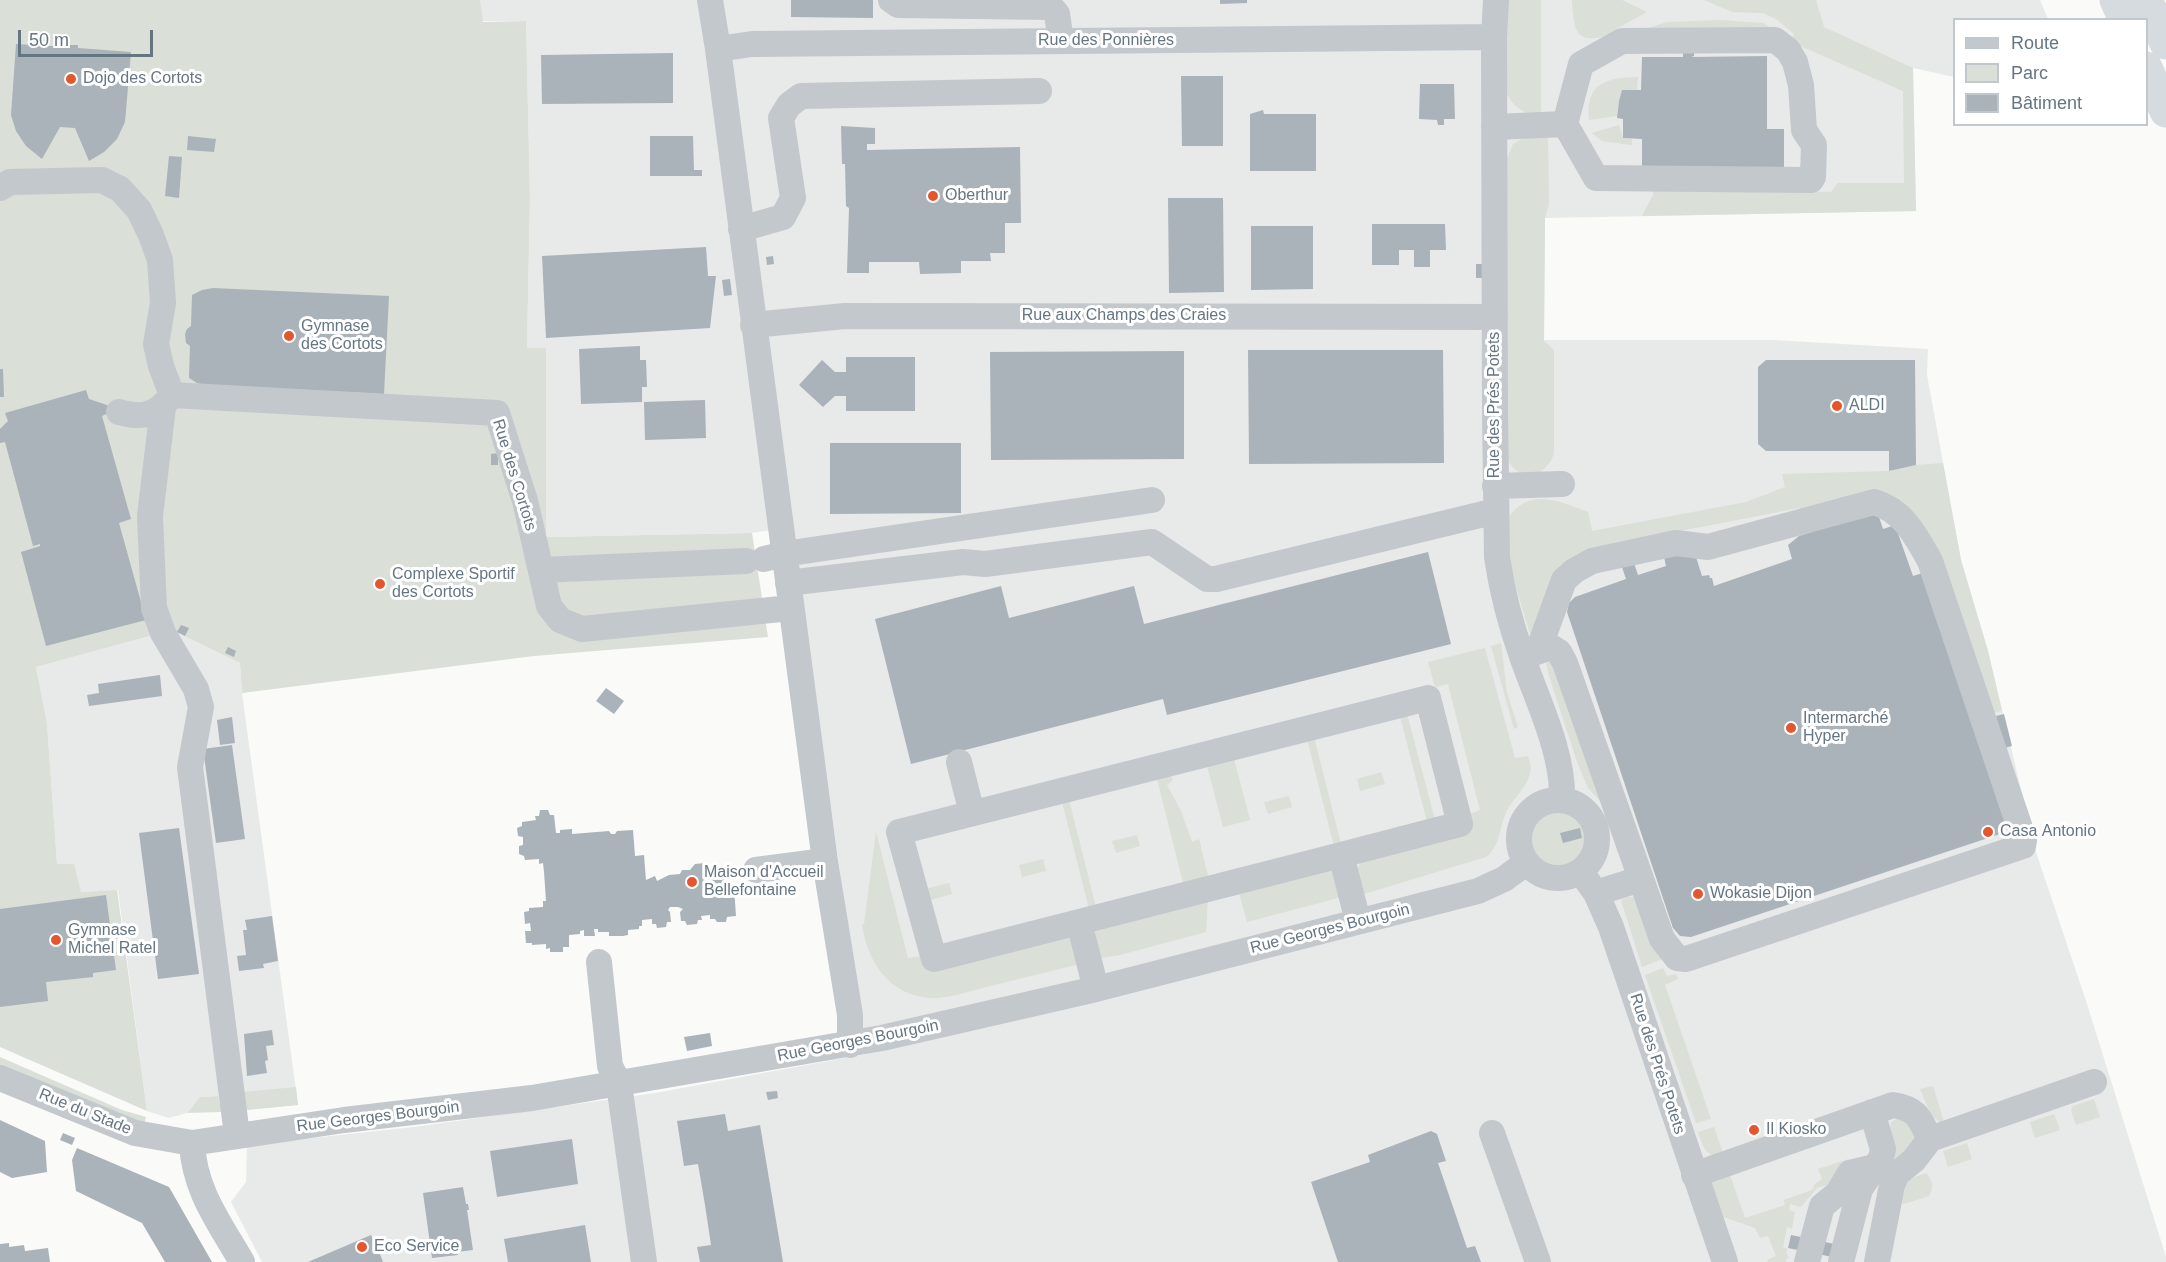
<!DOCTYPE html>
<meta charset="utf-8">
<style>
body{margin:0}
#map{position:relative;width:2166px;height:1262px;overflow:hidden;background:#fafaf8;font-family:Helvetica,sans-serif}
canvas{display:block}
.legend{position:absolute;left:1953px;top:18px;width:195px;height:108px;box-sizing:border-box;background:#fff;border:2px solid #c1c8cd;margin:0;padding:8px 10px;list-style:none;font-size:18px;color:#657683}
.legend li{display:flex;align-items:center;gap:12px;height:30px}
.legend b{width:30px;border:2px solid #c1c8cd}
.scale{position:absolute;left:18px;top:30px;width:135px;height:27px;box-sizing:border-box;border:3px solid #657683;border-top:0;padding-left:8px;font-size:18px;line-height:21px;white-space:nowrap;color:#657683;-webkit-text-stroke:4px #fff;paint-order:stroke}
</style>
<div id="map">
<canvas width="2166" height="1262"></canvas>
<ul class="legend">
<li><b style="height:8px;background:#c3c8cc"></b>Route</li>
<li><b style="height:16px;background:#dadfd7"></b>Parc</li>
<li><b style="height:16px;background:#aab3b9"></b>Bâtiment</li>
</ul>
<div class="scale">50 m</div>
</div>
<script>
const context = document.querySelector('canvas').getContext('2d');
context.lineJoin = 'round';
function fillPath(path, color) { context.fillStyle = color; context.fill(path, 'evenodd'); }
function stroke(path, color, width, dash) { context.strokeStyle = color; context.lineWidth = width; context.lineCap = dash ? 'butt' : 'round'; context.setLineDash(dash || []); context.stroke(path); }
function label(font, color, halo, rows, align = 'center') {
  context.font = font + ' Helvetica,sans-serif'; context.lineWidth = 6; context.setLineDash([]); context.textBaseline = 'middle'; context.strokeStyle = halo; context.fillStyle = color; for (const [text, x, y, turn = 0] of rows) {
    context.save(); context.translate(x, y); context.rotate((+turn || 0) * Math.PI / 180); context.textAlign = isNaN(turn) ? turn : align; if (halo) context.strokeText(text, 0, 0); context.fillText(text, 0, 0); context.restore();
  }
}
const built = new Path2D(`
 M479,0H2040L2048,19L1954,20V77L1913,68L1916,211L1545,218L1544,340H1774L1928,349L1927,375L1961,560L1988,651L2036,852L2087,1004L2166,1257V1262H262L231,1202L246,1182L247,1145L414,1127L655,1093L866,1054L791,527L752,533L546,537V349L527,348L530,197L526,21H481Z
 M172,630L240,663L242,693L298,1105L222,1112L218,1096L200,1097L187,1113L169,1118L147,1111L118,890L81,892L57,864L47,723L36,667Z`);
const green = new Path2D(`
 M0,0H480L483,22L526,21L530,197L527,348H546V537L752,533L768,637L534,656L242,693L240,663L172,630L36,667L47,723L57,864H74L81,892L117,890L147,1111L0,1047Z
 M1506,0H1541V116C1523,114 1513,107 1505,90Z
 M1572,0H1622L1647,12L1616,29L1614,34C1577,45 1574,35 1572,0Z
 M1704,0H1816L1824,27L1913,68L1916,211L1642,216L1653,195V186L1831,192L1838,183H1904L1903,91L1791,42L1794,34L1776,19L1763,13L1732,12Z
 M1721,20L1763,23L1776,31L1636,32L1667,22Z
 M1638,77L1637,90L1622,91L1619,101L1617,116L1589,120C1585,82 1607,78 1638,77Z
 M1619,125L1623,138L1632,139V145L1602,141L1592,133Z
 M1528,135H1548L1549,204L1545,218L1544,341L1554,350V454C1544,481 1515,482 1506,455V161L1513,144Z
 M1943,463L1961,560L1988,651L2002,711L1992,713L1912,515L1802,511L1799,508L1593,548L1560,565L1552,577L1533,635L1530,634L1510,567L1507,520C1528,486 1558,501 1588,512L1592,531L1746,502L1785,487L1782,474L1889,471L1916,465Z
 M1501,643L1507,693L1518,727L1514,729L1491,646Z
 M1485,648L1515,758L1528,756C1530,763 1532,767 1530,774C1525,791 1511,799 1505,815C1499,830 1500,846 1486,857L1364,894L1357,871L1361,860L1480,810L1448,684L1435,687L1428,662Z
 M1549,661H1554L1621,850L1617,852L1614,834L1603,804L1588,788L1577,762L1549,676L1546,663Z
 M1406,710L1435,820L1427,822L1399,712Z
 M1313,733L1341,844L1334,846L1306,735Z
 M1233,755L1250,820L1223,827L1206,762Z
 M1168,772L1173,780L1167,785L1181,811L1192,842L1199,839L1208,876L1183,883L1156,775Z
 M1381,772L1385,784L1360,791L1357,779Z
 M1068,796L1096,907L1089,909L1061,798Z
 M1289,796L1292,807L1268,814L1264,802Z
 M1528 838a29 29 0 1 1 58 0a29 29 0 1 1-58 0Z
 M876,832L908,958L1068,936L1071,938L1080,964C1051,971 1023,978 994,985C976,989 949,999 931,998C890,996 867,962 862,924H864Z
 M1137,835L1140,846L1116,853L1112,841Z
 M1043,859L1046,871L1022,877L1019,865Z
 M1328,869L1333,872L1342,897L1247,922L1238,889Z
 M949,883L952,894L928,901L925,889Z
 M1208,897L1206,932L1120,955L1101,958L1095,931Z
 M1627,897H1634L1639,900L1662,959L1642,967L1621,900Z
 M1663,968L1667,976L1676,974L1678,979L1665,985L1711,1119L1696,1123L1645,975Z
 M0,1057L122,1110L146,1117L144,1125L0,1069Z
 M1933,1086L1944,1122L1946,1127L1931,1115L1920,1089Z
 M296,1087L298,1105L247,1110L242,1092Z
 M218,1096L222,1112L187,1113L200,1097Z
 M2094,1099L2100,1117L2076,1125L2071,1110L2073,1106Z
 M2054,1114L2060,1130L2035,1138L2030,1122Z
 M1904,1115L1923,1146L1885,1180L1891,1122Z
 M1714,1127L1724,1156C1705,1157 1704,1148 1698,1132Z
 M1967,1143L1972,1159L1948,1167L1943,1151Z
 M1849,1159L1841,1167L1833,1183L1817,1188L1801,1207L1790,1204L1789,1210L1795,1212L1792,1229L1787,1227L1783,1247L1788,1249L1786,1252L1789,1258L1786,1259V1262H1768L1767,1260L1776,1256L1768,1236L1760,1238L1755,1228L1721,1216L1710,1182L1730,1175L1745,1218L1785,1205L1784,1200L1812,1190L1815,1184L1822,1179L1818,1169Z
 M1926,1173C1933,1181 1934,1186 1929,1196L1904,1204L1901,1203C1906,1182 1905,1180 1926,1173Z`);
const building = new Path2D(`
 M791,0H873V18L791,17Z
 M1220,0H1247V3L1220,4Z
 M16,44L68,47V45H78V48L131,52L125,122L117,139L104,152L89,161L75,128L60,127L42,159L26,146L16,131L11,115Z
 M1683,49H1694V56L1691,57L1767,56V129H1784V171L1642,172V139L1623,138V119L1617,118L1619,101L1622,90H1641L1642,57H1683Z
 M673,53V103L542,104L541,55Z
 M1181,76H1223V146H1182Z
 M1420,84H1454L1455,119H1444V125H1438L1437,120L1419,119Z
 M1263,110L1264,114H1316V171H1250V114Z
 M841,126L875,128V144H867V150L1020,147L1021,223H1005V253H990L991,261H961V273L920,274L919,262H869V273H847L849,208L846,206L845,164H842Z
 M188,136L216,139L214,152L187,150Z
 M650,136H693L694,170H702V176H650Z
 M169,156L182,157L179,198L165,196Z
 M1168,198H1223L1224,292L1169,293Z
 M1372,224H1445L1446,250H1430V267H1414V250H1399V265H1372Z
 M1251,226H1313V289L1251,290Z
 M706,247L708,276H716L710,328L546,338L542,256Z
 M773,256L774,264L767,265L766,257Z
 M1476,264H1484V278H1476Z
 M730,279L732,295L724,296L722,280Z
 M213,288L389,296L384,394L204,385L197,383L189,378L190,346L186,343L185,334L187,329L191,326L192,295L202,290Z
 M640,346V360H646L647,387H642V402L581,404L579,349Z
 M1248,350H1443L1444,463L1249,464Z
 M1184,351V459L991,460L990,352Z
 M846,357H915V411H846V396H835L823,407L799,385L822,360L835,372H846Z
 M1766,360H1915L1916,465L1889,471V451H1766L1758,444V367Z
 M0,369H3L4,397H0Z
 M86,390L89,399L107,405L113,411L102,416L131,519L119,523L146,620L46,646L21,552L40,546V544L33,546L5,442L0,443V429L8,421L5,413Z
 M705,400L706,438L645,440L644,402Z
 M830,443H961V513L830,514Z
 M498,453V465H491V454Z
 M1878,514L1883,529L1895,525L1913,576L1926,572L2008,825L2000,834L1691,937L1680,936L1673,928L1567,612L1569,603L1575,597L1626,579L1622,567L1634,563L1638,575L1666,566L1664,557L1680,552L1696,557L1702,576L1709,575L1710,578H1712L1714,586L1792,559L1788,545L1799,536L1864,515Z
 M1428,552L1451,644L1167,715L1163,699L911,764L875,619L1001,586L1009,618L1134,586L1144,624Z
 M181,625L189,628L185,636L177,632Z
 M228,647L236,651L234,657L225,653Z
 M160,675L162,696L89,706L87,695L99,693L98,684Z
 M606,688L624,701L614,714L596,701Z
 M2004,714L2012,746L2004,748L1996,716Z
 M232,717L235,743L220,745L217,720Z
 M232,745L245,839L216,843L203,749Z
 M540,810H548L550,815H554L556,833H560V830L572,829V834L609,831L611,834H615L617,831L633,830L635,856L644,855L646,880L655,876L657,881L669,875L680,874L682,870H690L695,864L705,863L708,869L712,868V871L726,870V872H728L730,888L734,887L736,916L727,917L726,922H717L715,919H710V915L701,916L702,920H698L697,924L687,925L685,921H681L680,912L683,909L678,907H670L668,910L670,912L671,922H667L666,927L657,928L656,924H652V919L642,920V926H639V929L628,930V935L623,936H609V932H598V929H594L595,936H584V930L580,931V934L569,935V947H563V952H550V948L546,949V944L532,945V943H526L525,931H531L530,923L525,924L524,912L529,911V908L543,907V901H546L544,872L543,863L539,864V859L525,860L524,856L519,854V846L523,845V837L518,836L517,828L522,826V822L536,820L535,816H539Z
 M179,828L199,974L158,979L139,833Z
 M1580,828L1582,838L1563,843L1560,833Z
 M106,895L116,970L93,973V977L46,982L48,1001L0,1007V909Z
 M272,916L278,961L263,964L264,968L239,971L237,956L246,955L243,930H247L245,920Z
 M272,1030L274,1045L266,1046L268,1060L265,1061L267,1073L247,1076L244,1034Z
 M710,1033L712,1046L687,1051L684,1037Z
 M777,1091L778,1098L768,1100L766,1092Z
 M725,1114L728,1131L760,1125L783,1262H700L697,1247L711,1245L705,1205L698,1164L684,1166L677,1121Z
 M0,1120L45,1141L47,1172L12,1178L0,1172Z
 M1431,1131L1437,1134L1446,1161L1438,1163L1467,1248L1475,1246L1481,1262H1338L1311,1182L1370,1162L1368,1155Z
 M63,1133L75,1138L72,1145L60,1140Z
 M572,1139L578,1184L497,1197L490,1151Z
 M77,1148L169,1187L212,1262H165L142,1223L76,1191L72,1160Z
 M463,1187L466,1204H468L469,1210H467L473,1250L457,1252L458,1255L432,1258L423,1193Z
 M585,1225L591,1262H508L504,1239Z
 M371,1235L374,1241L379,1239L384,1252L380,1254L383,1262H308Z
 M1791,1235L1854,1248L1852,1261L1788,1248Z
 M9,1243V1247L24,1245L25,1251L48,1248L50,1262H0V1244Z`);
const minor = new Path2D(`
 M710,0L718,49L825,861L850,1015V1045
 M891,0L898,5L1051,7L1057,14L1061,41
 M1496,0L1494,37L1495,413L1497,557C1502,592 1511,626 1523,659C1538,702 1564,754 1562,800
 M1775,40L1788,50L1795,62L1801,85L1804,130L1814,145L1813,177L1811,180L1596,178L1565,124L1581,64L1622,41Z
 M718,49L752,44L1494,37
 M1494,127L1565,124
 M0,188L10,182L102,180L120,189L139,210L151,235L160,260L163,303L156,344L161,366L172,395
 M741,229L783,217L793,198L781,118L789,105L801,96L1039,91
 M753,325L845,316L1495,317
 M163,407L150,516L154,608L163,633L196,689L201,707L190,767L237,1135
 M119,412C143,419 157,415 172,395L497,413L525,501L549,606L560,620L582,629L791,608
 M1495,486L1562,484
 M764,559L784,554L1152,500
 M541,570L746,561
 M788,583L963,562L985,564L1152,542L1207,579H1216L1496,511
 M1538,651L1564,580L1574,571L1592,561L1676,543L1708,547L1874,502C1904,511 1915,535 1930,561L2024,840L2023,846L1686,959L1677,958L1662,939L1639,873
 M1525,656L1551,647L1559,652L1565,663L1639,873L1634,881L1596,893
 M959,762L972,813
 M1519 839a39 39 0 1 1 78 0a39 39 0 1 1-78 0Z
 M756,870L825,861
 M1580,871L1596,893L1611,927L1725,1262
 M1079,922L1341,855
 M599,962L610,1066L619,1084L644,1262
 M1096,989L1079,922L934,959L899,832L1428,698L1460,824L1341,855L1358,921
 M0,1078L135,1133L192,1143L344,1120L532,1098L882,1038L1096,989L1478,891L1504,879L1526,863
 M1492,1133L1538,1262
 M192,1143C194,1190 219,1222 242,1262
 M1694,1175L1893,1105C1918,1109 1919,1118 1930,1139L2094,1082
 M1807,1262L1822,1206L1838,1193L1850,1173L1875,1167
 M1841,1262L1860,1189L1881,1158L1883,1149L1872,1112
 M1877,1262L1892,1185L1897,1174L1914,1160L1930,1139`);
const highway = new Path2D(`
 M2116,0L2125,20
 M2146,0L2166,43
 M2146,68L2166,111`);
const markers = [
 [71,79,6,"#e4572e"],
 [933,196,6,"#e4572e"],
 [289,336,6,"#e4572e"],
 [1837,406,6,"#e4572e"],
 [380,584,6,"#e4572e"],
 [1791,728,6,"#e4572e"],
 [1988,832,6,"#e4572e"],
 [692,882,6,"#e4572e"],
 [1698,894,6,"#e4572e"],
 [56,940,6,"#e4572e"],
 [1754,1130,6,"#e4572e"],
 [362,1247,6,"#e4572e"]
];
const streetNames = [
 ["Rue des Ponnières",1106,41],
 ["Rue aux Champs des Craies",1124,316],
 ["Rue des Prés Potets",1495,405,-90],
 ["Rue des Cortots",514,475,73],
 ["Rue Georges Bourgoin",1330,929,-14],
 ["Rue Georges Bourgoin",858,1041,-11],
 ["Rue des Prés Potets",1657,1064,72],
 ["Rue du Stade",85,1112,22],
 ["Rue Georges Bourgoin",378,1117,-7]
];
const poiNames = [
 ["Dojo des Cortots",83,79],
 ["Oberthur",945,196],
 ["Gymnase",301,327],
 ["des Cortots",301,345],
 ["ALDI",1849,406],
 ["Complexe Sportif",392,575],
 ["des Cortots",392,593],
 ["Intermarché",1803,719],
 ["Hyper",1803,737],
 ["Casa Antonio",2000,832],
 ["Maison d'Accueil",704,873],
 ["Bellefontaine",704,891],
 ["Wokasie Dijon",1710,894],
 ["Gymnase",68,931],
 ["Michel Ratel",68,949],
 ["Il Kiosko",1766,1130],
 ["Eco Service",374,1247]
];
fillPath(built, '#e8e9e9');
fillPath(green, '#dadfd7');
fillPath(building, '#aab3b9');
stroke(minor, '#c3c8cc', 26);
stroke(highway, '#d6dbdf', 33);
for (const [x, y, r, color] of markers) { const dot = new Path2D(); dot.arc(x, y, r, 0, 2 * Math.PI); context.fillStyle = color; context.fill(dot); stroke(dot, '#fff', 2); }
label('16px', '#657683', '#fff', streetNames);
label('16px', '#657683', '#fff', poiNames, 'left');
</script>
